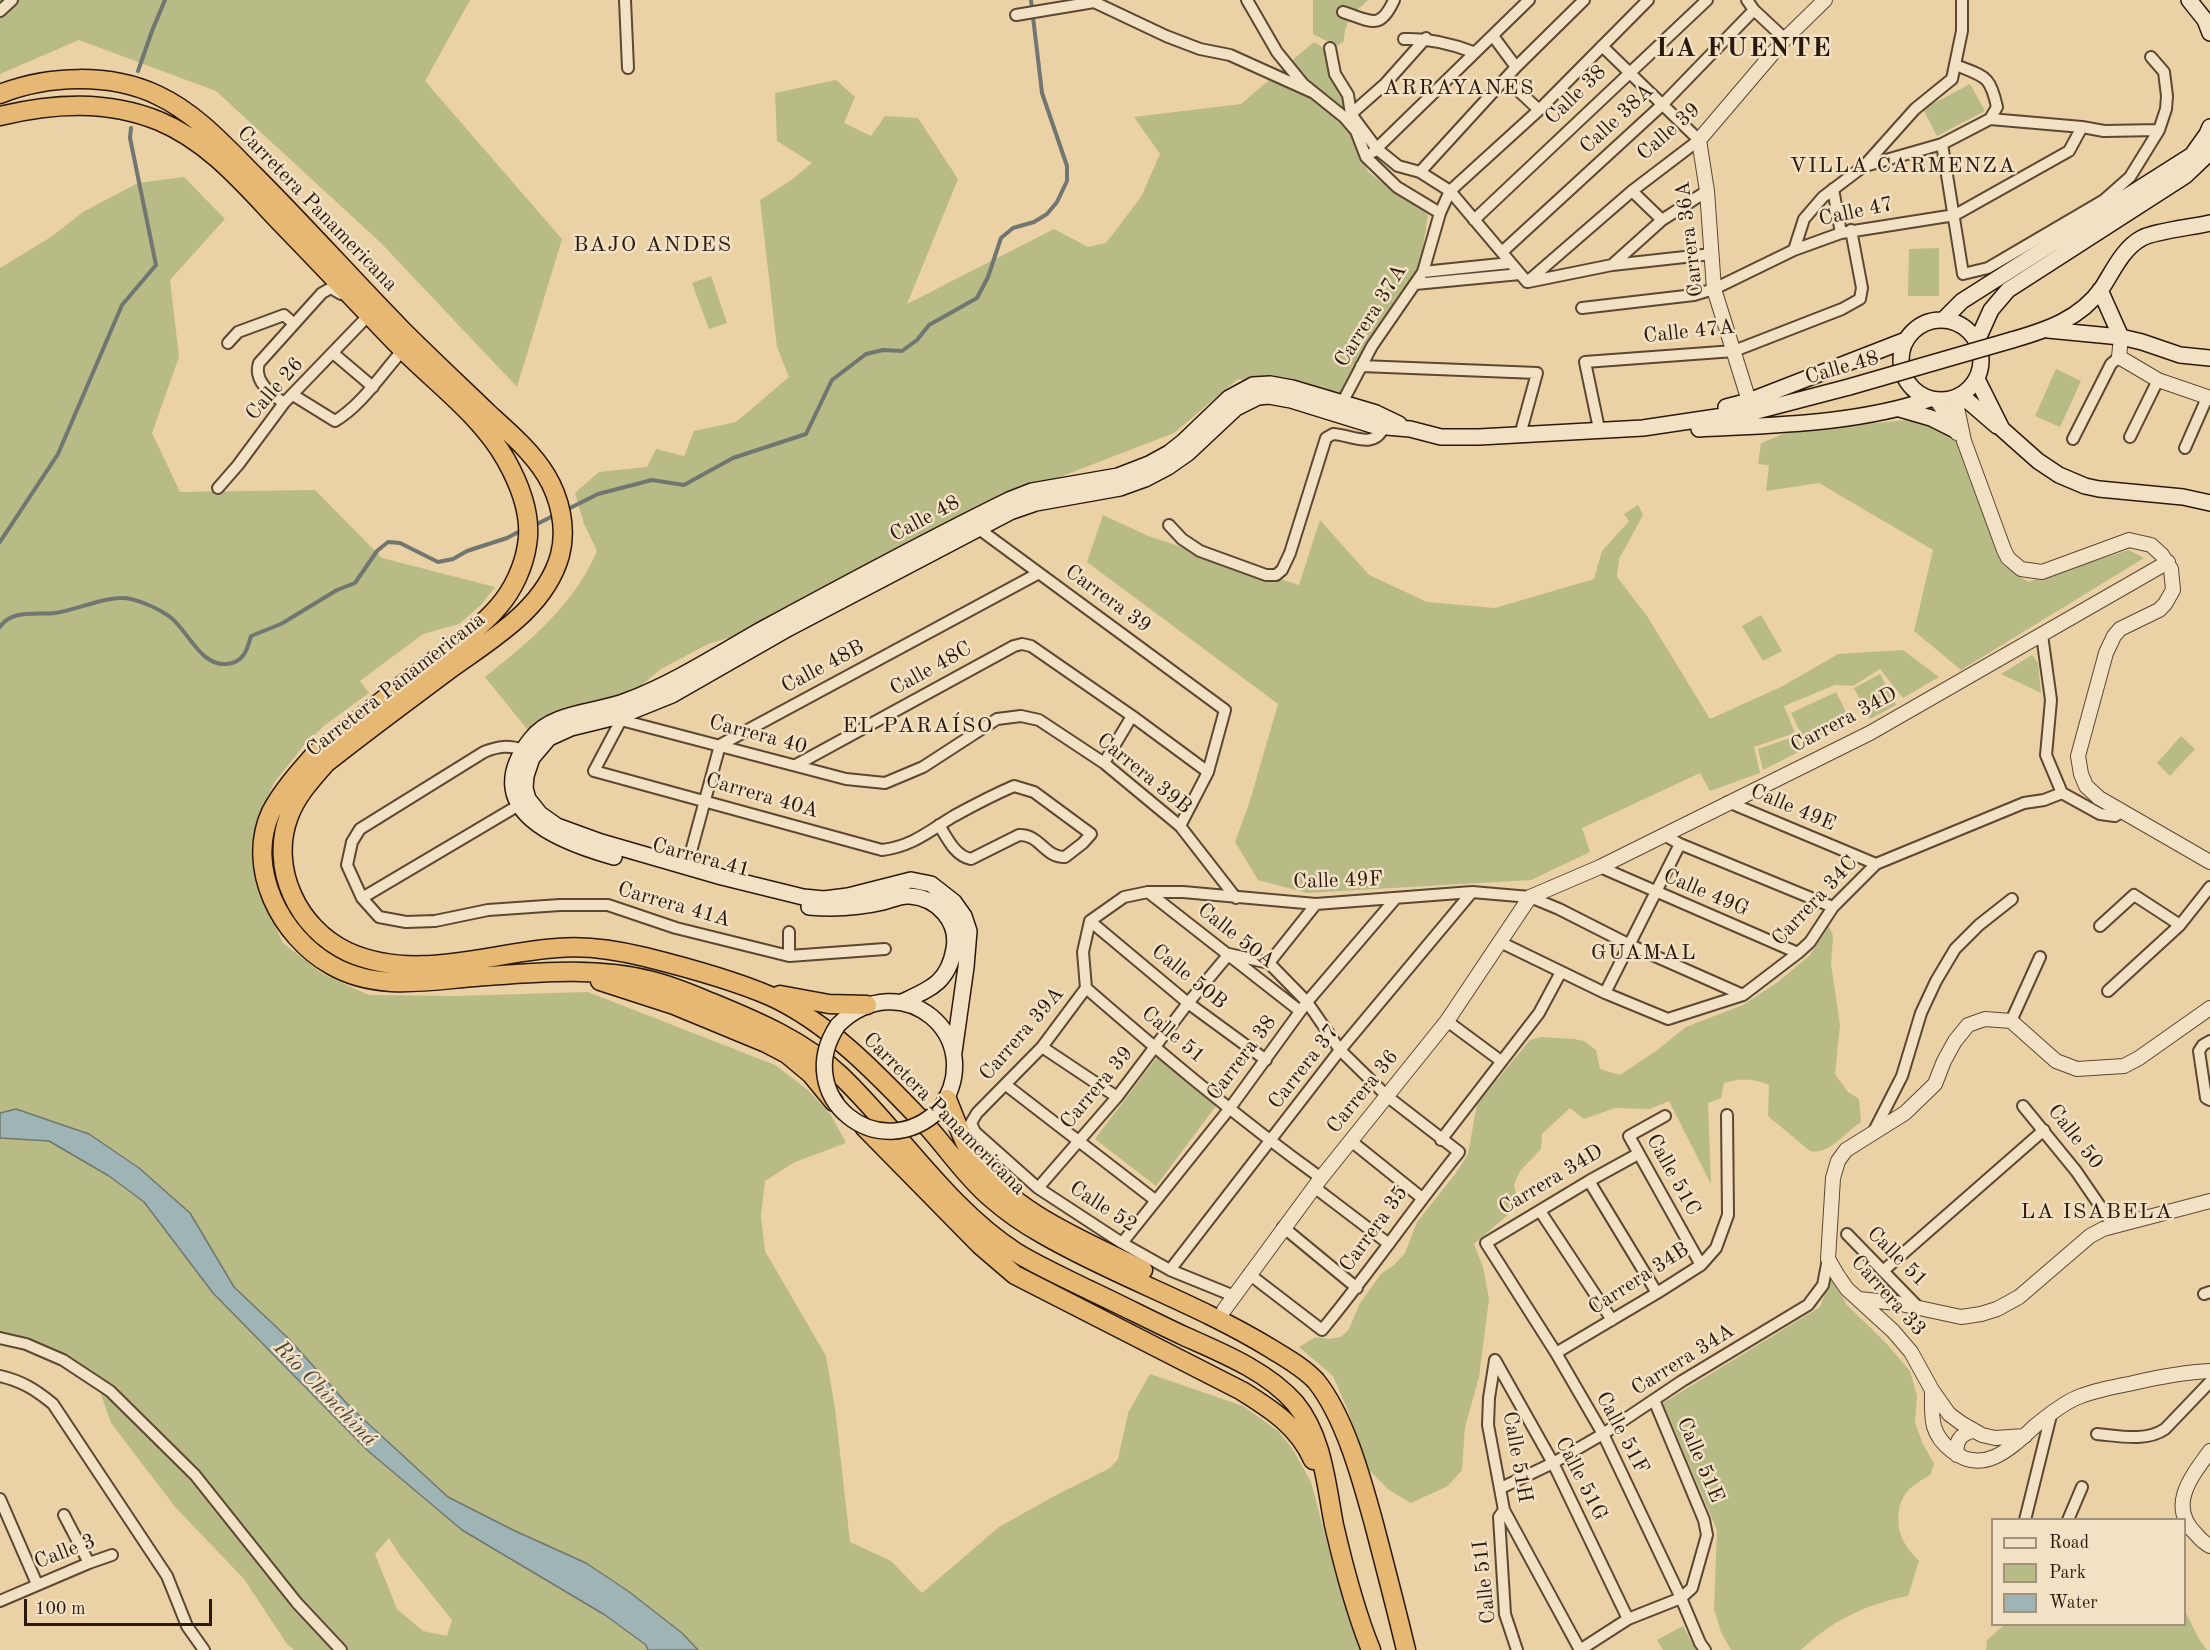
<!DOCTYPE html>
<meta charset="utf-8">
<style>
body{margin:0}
#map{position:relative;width:2210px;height:1650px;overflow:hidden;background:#ebd1a6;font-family:"Old Standard TT",serif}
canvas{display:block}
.legend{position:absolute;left:1991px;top:1518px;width:195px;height:108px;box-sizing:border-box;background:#f2e1c5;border:2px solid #a3917b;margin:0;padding:8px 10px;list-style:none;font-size:18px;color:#2c190d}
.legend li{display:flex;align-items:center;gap:12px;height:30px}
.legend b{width:30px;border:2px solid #a3917b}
.scale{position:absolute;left:24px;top:1599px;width:188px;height:27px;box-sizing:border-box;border:3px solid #2c190d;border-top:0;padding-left:8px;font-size:18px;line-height:21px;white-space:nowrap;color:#2c190d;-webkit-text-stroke:4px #f2e1c5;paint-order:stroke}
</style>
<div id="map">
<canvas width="2210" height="1650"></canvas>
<ul class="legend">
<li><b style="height:8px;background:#f2e1c5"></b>Road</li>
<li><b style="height:16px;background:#b8bb86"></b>Park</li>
<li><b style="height:16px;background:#9fb4b4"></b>Water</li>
</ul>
<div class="scale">100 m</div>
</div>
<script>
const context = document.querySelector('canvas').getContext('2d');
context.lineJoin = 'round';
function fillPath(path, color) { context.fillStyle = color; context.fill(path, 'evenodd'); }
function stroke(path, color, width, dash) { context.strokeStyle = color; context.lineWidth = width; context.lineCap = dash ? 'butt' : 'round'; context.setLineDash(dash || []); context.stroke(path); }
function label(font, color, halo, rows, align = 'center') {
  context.font = font + ' "Old Standard TT",serif'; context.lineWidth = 5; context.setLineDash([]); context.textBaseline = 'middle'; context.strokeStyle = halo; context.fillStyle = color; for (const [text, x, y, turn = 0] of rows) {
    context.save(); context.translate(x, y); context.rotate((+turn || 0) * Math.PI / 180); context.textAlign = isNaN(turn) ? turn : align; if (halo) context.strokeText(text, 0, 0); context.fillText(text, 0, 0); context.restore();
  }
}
const green = new Path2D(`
 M0,0H470L425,81L562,239L517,387L381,243L216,91L79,40L0,74Z
 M1313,0H1368C1353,14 1345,19 1344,41L1337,46L1313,34Z
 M1314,42L1324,48L1368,172L1428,214L1419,273L1342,393L1335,392L1332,398L1315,389L1238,379L1174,433L1052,480L1001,494L732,637L708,644L661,669L639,687L609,697L559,709L544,716L527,729L485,677C530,641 574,605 597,551L584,524L575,493L599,472L647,467L656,449L684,456L694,431L736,422L789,377L777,347L760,200L790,181L812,163L777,141L775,93L836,80L855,97L844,123L871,136L885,116L918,118L958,179L907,304L1054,229L1088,247L1106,243L1141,197L1160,154L1134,117L1241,104Z
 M1970,84L1985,111L1937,136L1923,109Z
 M184,177L225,219L170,280L179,357L152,433L180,492L315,490L382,558L495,587L481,605L459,624L423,634L360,681L369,693L325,725L305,744L274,783L262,809L257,865L262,898L283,943L323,974L369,995L455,996L588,992L775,1065L808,1090L831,1115L846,1143L795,1162L765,1181L761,1216L765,1251L826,1356L835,1408L850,1542L891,1561L922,1593L999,1527L1058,1494L1110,1468L1118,1459L1128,1413L1150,1374L1243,1406L1278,1431L1292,1448L1311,1482L1336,1576L1360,1650H698L682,1633L628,1591L586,1563L513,1530L448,1497L350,1407L289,1339L234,1287L190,1213L139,1168L89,1134L16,1109L0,1113V268L51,237L83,212L138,183Z
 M1939,248V296H1908L1909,249Z
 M711,276L727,323L709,329L692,283Z
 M2056,369L2081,381L2060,427L2035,416Z
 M1916,419L1955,436L2003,565L2028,582L2129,550L2144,558L1961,670L1914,631L1933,550L1819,483L1766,491L1769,465L1758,464L1761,443L1788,432Z
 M1638,505L1643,515L1619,559L1617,577L1647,616L1710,719L1783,686L1838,654L1903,650L1939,677L1903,698L1880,669L1853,686L1835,685L1784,706L1795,733L1754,747L1760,773L1710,791L1700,773L1582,828L1590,852L1531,880L1307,893L1258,880L1235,842L1249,804L1278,704L1087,562L1103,515L1148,536L1299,585L1320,520L1369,575L1427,602L1495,608L1594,579L1602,551L1629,521L1624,514Z
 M1761,615L1782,651L1763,661L1742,626Z
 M2032,655L2038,663L2041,693L2001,674Z
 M1880,674L1896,705L1870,719L1854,688Z
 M1836,692L1851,722L1805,743L1791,713Z
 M1796,736L1802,750L1763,770L1758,749Z
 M2181,736L2195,749L2170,776L2157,763Z
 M1829,926L1833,936L1831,964L1840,1025L1835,1074L1848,1092L1859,1099L1861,1122C1845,1132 1830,1155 1810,1151L1768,1116L1769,1085C1752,1078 1741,1078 1724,1083L1721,1098L1708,1103L1711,1184L1669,1101L1650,1109L1615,1108L1584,1119L1570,1108L1542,1134L1541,1149L1520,1171L1514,1185L1517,1197L1511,1212L1474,1244L1483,1267L1489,1299L1479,1377L1465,1427L1462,1470L1448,1486L1411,1503L1389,1490L1366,1467L1349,1413L1333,1376L1299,1347L1316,1337L1329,1339L1341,1337L1349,1329L1360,1303L1381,1274L1394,1265L1405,1253L1417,1222L1456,1173L1468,1154L1477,1104L1530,1040L1541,1037L1574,1039L1584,1041L1596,1050L1600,1069L1620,1075L1656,1051L1686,1027L1743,1005L1778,982L1810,955Z
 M1158,1056L1219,1102L1156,1186L1095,1139Z
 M0,1138L49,1141L109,1176L144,1202L213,1293L367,1450L462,1530L605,1615L646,1645L648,1650H294L287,1644L244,1579L176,1508L111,1423L94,1374L46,1346L0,1332ZM389,1538L399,1554L452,1620L447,1636L423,1631L397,1609L375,1554Z
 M1831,1278L1847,1305L1885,1342L1910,1371L1917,1396L1915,1423L1923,1444L1934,1464L1930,1475C1922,1480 1913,1484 1907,1492C1896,1505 1896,1528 1904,1542C1907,1549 1914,1555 1919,1561L1908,1596C1866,1604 1831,1621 1801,1650H1731L1721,1632L1714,1609L1717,1530L1663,1403L1820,1307Z
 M2185,1611L2199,1639L2207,1650H1986L1987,1640L2004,1625L2184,1624Z
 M1683,1626L1696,1650H1663L1657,1640Z`);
const water = new Path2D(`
 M16,1109L89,1134L139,1168L190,1213L234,1287L289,1339L350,1407L448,1497L513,1530L586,1563L628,1591L682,1633L698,1650H648L646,1645L605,1615L462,1530L367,1450L213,1293L144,1202L109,1176L49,1141L0,1138V1113Z`);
const stream = new Path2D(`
 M138,71L152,31L165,0
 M564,511L598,494L652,480L684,485L733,458L806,434L832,380L866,354L883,350L902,351L917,340L929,325L977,298L988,277L1001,238L1013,228L1034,222L1047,214L1057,202L1067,181V166L1042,93L1031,0
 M535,525L555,515
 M0,542L58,454L122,305L156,265L130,138L131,128
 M0,627C11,609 37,615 55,613C77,610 110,594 131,599C143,602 159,609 169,616C188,630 200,666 226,664C243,663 247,651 251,636L281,624L337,590L355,583L377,551L388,542L400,543L438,562L453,559L467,551L507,538L522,530`);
const minor = new Path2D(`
 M625,0L628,68
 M1247,0L1277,52L1303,84L1344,117L1356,131L1366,157L1397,187L1440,213
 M1747,0L1754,10L1785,39
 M0,11L12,0
 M1343,12C1371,21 1380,31 1394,0
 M1016,15L1094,2L1166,36L1200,49L1230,55L1312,92
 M1493,36L1516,67
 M1404,39C1429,38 1450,43 1473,52
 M1330,48L1335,74L1348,95L1351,114L1377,149L1398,166L1420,172L1450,191L1527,282
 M1956,65C1985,77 1990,75 1997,107L1990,119
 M1506,79L1539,110
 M1352,118L1351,114L1385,84L1426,38
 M1990,119L2082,127L2104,131L2159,130
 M1942,144L1963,274L1988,268L2104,200L2130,177L2159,130L2166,109L2167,96L2164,72L2151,57
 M1373,152L1529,0
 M1865,166L1942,144L1990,119
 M1420,172L1516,67L1584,0
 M1833,189L1841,233
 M1632,191L1662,220
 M1474,220L1707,0
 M1794,250L1804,219L1823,197L1864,166L1915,109L1952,79L1962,31V0
 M1502,252L1662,105L1754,10
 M1612,265L1662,220L1707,191
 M1423,272L1510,263
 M1527,282L1632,191L1699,140L1602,46
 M1528,282L1612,265L1712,254
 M1415,284L1520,274
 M1582,308L1694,295L1714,289L1794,250L1841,233L1955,215L2069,151L2082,127
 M228,343L238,332L284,315L293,323
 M333,353L373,387
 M1361,366L1537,373L1520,435
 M293,395L335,421C363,404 381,374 403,350
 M284,403C271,394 253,381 259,363L322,293L331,288L341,294
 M1342,403L1372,346L1423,272L1440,213L1450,191L1539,110L1648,0
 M1598,424L1585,362L1734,351L1842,309L1860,299L1862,288L1851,230
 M2130,437L2158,380
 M2073,439L2111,364L2119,357
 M2185,448L2207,398
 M218,488L238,465L284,403L365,319
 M1169,525L1182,539L1200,551L1266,575H1276L1282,570L1290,553L1326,438L1333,434C1352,435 1374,450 1384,427
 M975,526L1225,710L1208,772L1180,826
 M2042,635L2051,700L2046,755L2062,793L2100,814L2115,816L2121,812
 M621,720L594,771L882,850C913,846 929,831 954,816C974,805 993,795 1014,786L1034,792L1091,834L1083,843L1065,857C1045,858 1040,834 1019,835L971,859C955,856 947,838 939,825
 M621,720L846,779L885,783L923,767L997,719L1021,716L1039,720L1104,763L1180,826L1236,898
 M524,750C508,745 499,746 484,752L360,829L352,842L347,865L362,898L379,917L406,922L435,921L488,910L560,905H608L676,928L789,956L885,949
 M1104,763L1132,716
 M796,765L1014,646L1022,644L1031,646L1132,716L1208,772
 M1728,802L1876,864
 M1664,835L1680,844L1833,907
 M692,848L720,745L1039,573
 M1600,867L1798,953
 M1148,892L1300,1011
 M362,898L519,805
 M1090,921L1188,1003L1266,1060
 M2100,926L2134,895L2180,925
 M1500,942L1605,993L1668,1019L1743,995L1798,953L1810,942L1833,907L1876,864L2024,803L2044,800L2062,793
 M789,956V932
 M1269,963L1316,904
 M1086,988C1162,1054 1239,1119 1321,1178
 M2108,991L2180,925L2210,887
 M1605,993L1680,844
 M1447,1021L1501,1061
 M2011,1021L2040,957
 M2210,1041L2203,1045L2199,1051L2206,1098L2210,1100
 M1042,1047L1117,1097
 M1006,1085L1155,1200
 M2023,1106L2076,1171L2113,1225
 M1665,1116L1629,1136L1701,1265
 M1874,1131L1902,1076L1921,1013L1936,981L1955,949L1979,925L2012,899
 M1441,1140L1539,1013L1561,972
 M1351,1141L1422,1198
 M1638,1154L1589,1181L1486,1243L1556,1353L1603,1434L1681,1598L1700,1643L1705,1650
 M1589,1181L1657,1293
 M1314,1187L1389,1244
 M1038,1188L1117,1097L1188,1003L1229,954L1269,963L1307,1002L1340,1050L1388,1097L1459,1152C1412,1210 1370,1272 1322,1330L1249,1274
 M1540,1211L1612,1320
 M1283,1227L1357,1288
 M1847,1234L1919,1308
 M1122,1243L1230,1108L1307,1002L1396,898
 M1170,1270L1340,1050L1472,892
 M1883,1271L2044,1130
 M2204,1294L2210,1292
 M1234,1296L1170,1270L1122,1243L1038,1188L975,1132L971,1123L977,1113L1042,1047L1086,988L1083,952L1090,921L1124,897L1148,892H1183L1316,904L1472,892L1530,897L1559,909L1630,945L1743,995
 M0,1338L26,1344L63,1360L110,1391L195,1475L297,1603L341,1650
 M1556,1353L1657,1293L1701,1265L1716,1248L1728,1215L1727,1115
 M1495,1360L1489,1398L1488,1425L1504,1510L1580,1650
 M1495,1360L1553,1463L1628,1619
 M0,1376C22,1381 36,1390 53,1404L167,1576L187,1626L204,1650
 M2097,1434C2119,1436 2146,1442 2165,1429L2210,1382
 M1501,1488L1553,1463L1603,1434L1682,1381L1808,1305L1823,1285L1828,1259
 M0,1499L37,1584
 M1504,1510L1499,1517L1505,1614L1517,1650
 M64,1515L89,1563
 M2025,1520L2051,1415
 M2068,1520L2082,1487
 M0,1601L89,1563L112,1555
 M1580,1650L1628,1619L1681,1598L1692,1588L1707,1535L1704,1520L1654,1400`);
const tertiary = new Path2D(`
 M2121,337L2119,357L2158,380L2210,398
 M1955,398L1964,441L2004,550L2008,558L2021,569L2042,572L2129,540L2151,545L2162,555L2171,569L2173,590L2165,604L2159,610L2120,629L2114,636L2106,653L2078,756L2081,774L2086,786L2099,798L2210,862
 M1937,400L1957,433
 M1749,401L1714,289L1707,191L1699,140L1785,39L1825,0
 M1859,1299L1896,1303L1961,1317L1981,1314L1997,1309L2019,1297L2090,1236L2103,1229L2210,1201
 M1224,1310L1321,1178L1447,1021L1530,897L1600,867L1870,733L2168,562
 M1932,1390C1932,1417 1929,1433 1952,1451C1984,1476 2012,1447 2035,1426C2046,1417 2062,1404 2076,1398C2094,1390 2114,1387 2133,1383C2159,1377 2184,1372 2210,1371
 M2025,1436L1995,1438L1982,1435L1961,1423L1949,1414L1932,1390L1911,1352L1893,1331L1847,1289L1838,1276L1828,1259L1833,1178L1838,1161L1846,1150L1905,1113L1935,1084L1944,1061L1955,1041L1968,1025L1985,1019L2011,1021L2056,1061L2077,1069L2124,1066L2139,1058L2210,1008
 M2210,1451C2191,1477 2167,1506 2196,1534C2200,1539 2204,1543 2210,1546
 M1957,1455C1955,1442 1960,1434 1973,1431`);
const secondary = new Path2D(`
 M2189,0L2205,20L2210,33
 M2100,290L2121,337
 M1901 360a40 40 0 1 1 80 0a40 40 0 1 1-80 0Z
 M1943,320L1962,301L2192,155L2207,134L2210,127
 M2048,330L2121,337L2142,342L2180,355L2210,358
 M2012,340C2047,330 2080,319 2102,288C2113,271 2123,248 2142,238C2155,231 2194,227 2210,223
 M1977,341L1991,310L2008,290L2185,176L2205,157L2210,149
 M1977,379L2002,429L2038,461L2059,475L2085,486L2099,489L2183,497L2210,503
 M1961,395L1997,426
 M1726,407L1749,401L1906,340
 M1900,409L1931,418L1955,430
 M1699,429C1774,425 1858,424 1930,399
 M614,857C560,842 475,810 531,739C553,711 595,713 626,701C672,684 717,655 759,631C842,586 925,541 1009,500L1032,491L1118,476L1149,464L1169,453L1183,442L1229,398L1253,385L1270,384L1292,388L1376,413L1399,424
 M809,907C834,909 858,908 883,902C891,900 901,895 910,896C937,898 959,921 954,949C948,983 930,989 902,1002
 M838,1025C900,963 990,1036 940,1109
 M954,1052L966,967L969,931L964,916L954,902L931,884L911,880L848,896L824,899L803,897L722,877L601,842L557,826L540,814L528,799L525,788L526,776L532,758L549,738L571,728L620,716L672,695L789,628L1010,512L1036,503L1120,488L1145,479L1168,467L1188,453L1236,408L1258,397L1269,396L1291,400L1375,426L1410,429L1441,437H1479L1643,428L1757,411L1849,387`);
const trunk = new Path2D(`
 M0,94C48,75 110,73 157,95C196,113 225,146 255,176C305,226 352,279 401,329C430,358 460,386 489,414C510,433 531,451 546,475C560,498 567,528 560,555C545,610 488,641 446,672C406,702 365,732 326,763C311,780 297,795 289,816C269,868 298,929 348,952C415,982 488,953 557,948C586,945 617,950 645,957C685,967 733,980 770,996C830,1023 881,1078 926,1125C948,1149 966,1177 991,1198C1007,1212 1026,1225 1044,1235C1117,1277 1198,1304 1270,1348C1286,1358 1303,1367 1316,1381C1345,1417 1362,1480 1374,1524C1385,1566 1396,1608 1406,1650
 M0,116C54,103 107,100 159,121C209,142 243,183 279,221C320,263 361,307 402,349C438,385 481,416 506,460C520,485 532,517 527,545C524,566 513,590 499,606C478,631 448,650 422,670C386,697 351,726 315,754C299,772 282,791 271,812C245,868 281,937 331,965C376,991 426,981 474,977C532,973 595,966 652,981C673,986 693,995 713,1003C757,1021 804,1041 840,1075C899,1131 947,1208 1017,1253C1040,1267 1065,1278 1089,1290C1121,1305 1152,1321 1184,1336C1222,1353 1267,1371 1295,1403C1323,1437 1326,1484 1334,1525C1343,1564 1356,1613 1371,1650
 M600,981L674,1005L766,1043L787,1054L811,1074L834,1102
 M780,995L829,1004L867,1005
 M947,1099C955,1118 962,1140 973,1157C1010,1212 1087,1242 1143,1270
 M864,1127L980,1245L1015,1275L1242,1391C1271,1409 1299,1427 1313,1460`);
const secondaryBridge = new Path2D(`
 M1849,387L2012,340
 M838,1025C790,1096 879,1169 940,1109`);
const streetNames = [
 ["Calle 38",1576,95,-44],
 ["Calle 38A",1617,119,-43],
 ["Calle 39",1669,132,-41],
 ["Carretera Panamericana",317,209,46],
 ["Calle 47",1856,212,-12],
 ["Carrera 36A",1690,239,-97],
 ["Carrera 37A",1371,316,-58],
 ["Calle 47A",1689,332,-6],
 ["Calle 48",1842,368,-16],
 ["Calle 26",275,389,-49],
 ["Calle 48",925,519,-28],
 ["Carrera 39",1108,599,36],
 ["Calle 48B",823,667,-28],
 ["Calle 48C",931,669,-29],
 ["Carretera Panamericana",396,685,-38],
 ["Carrera 34D",1844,720,-28],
 ["Carrera 40",758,735,15],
 ["Carrera 39B",1144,774,39],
 ["Carrera 40A",762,796,16],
 ["Calle 49E",1793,808,23],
 ["Carrera 41",701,858,15],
 ["Calle 49F",1338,881,-2],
 ["Calle 49G",1706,893,23],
 ["Carrera 34C",1815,901,-47],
 ["Carrera 41A",674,905,16],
 ["Calle 50A",1236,936,38],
 ["Calle 50B",1189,977,39],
 ["Carrera 39A",1022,1034,-49],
 ["Calle 51",1173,1035,40],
 ["Carrera 38",1242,1058,-53],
 ["Carrera 37",1304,1067,-52],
 ["Carrera 39",1097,1088,-50],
 ["Carrera 36",1363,1092,-51],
 ["Carretera Panamericana",944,1114,45],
 ["Calle 50",2075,1137,52],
 ["Calle 51C",1673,1175,61],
 ["Carrera 34D",1551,1180,-31],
 ["Calle 52",1103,1207,33],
 ["Carrera 35",1374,1229,-54],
 ["Calle 51",1897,1257,45],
 ["Carrera 34B",1639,1279,-33],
 ["Carrera 33",1888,1296,48],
 ["Carrera 34A",1683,1360,-32],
 ["Calle 51F",1622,1433,62],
 ["Calle 51H",1517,1457,80],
 ["Calle 51E",1700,1460,67],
 ["Calle 51G",1581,1479,63],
 ["Calle 3",65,1552,-21],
 ["Calle 51I",1485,1582,-96]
];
const neighbourhoodNames = [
 ["ARRAYANES",1459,88],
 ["VILLA CARMENZA",1903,166],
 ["BAJO ANDES",653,245],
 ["EL PARAÍSO",918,726],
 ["GUAMAL",1644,953],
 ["LA ISABELA",2097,1212]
];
const waterNames = [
 ["Río Chinchiná",325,1394,46]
];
const districtNames = [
 ["LA FUENTE",1744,49]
];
fillPath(green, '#b8bb86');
fillPath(water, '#9fb4b4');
stroke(water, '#717671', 1.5);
stroke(stream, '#717671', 4);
stroke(minor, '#5c4733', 14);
stroke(tertiary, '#5c4733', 16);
stroke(secondary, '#2c190d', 18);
stroke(trunk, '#2c190d', 21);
stroke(minor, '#f2e1c5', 10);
stroke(tertiary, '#f2e1c5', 14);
stroke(secondary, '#f2e1c5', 15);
stroke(trunk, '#e6b873', 18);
stroke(secondaryBridge, '#2c190d', 18, []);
stroke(secondaryBridge, '#f2e1c5', 15);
label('21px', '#2c190d', '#f2e1c5', streetNames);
context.letterSpacing = '1.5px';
label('22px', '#2c190d', '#f2e1c5', neighbourhoodNames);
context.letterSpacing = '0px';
label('italic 22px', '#4e483f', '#f2e1c5', waterNames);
context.letterSpacing = '1.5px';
label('bold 27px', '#2c190d', '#f2e1c5', districtNames);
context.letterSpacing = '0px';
</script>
